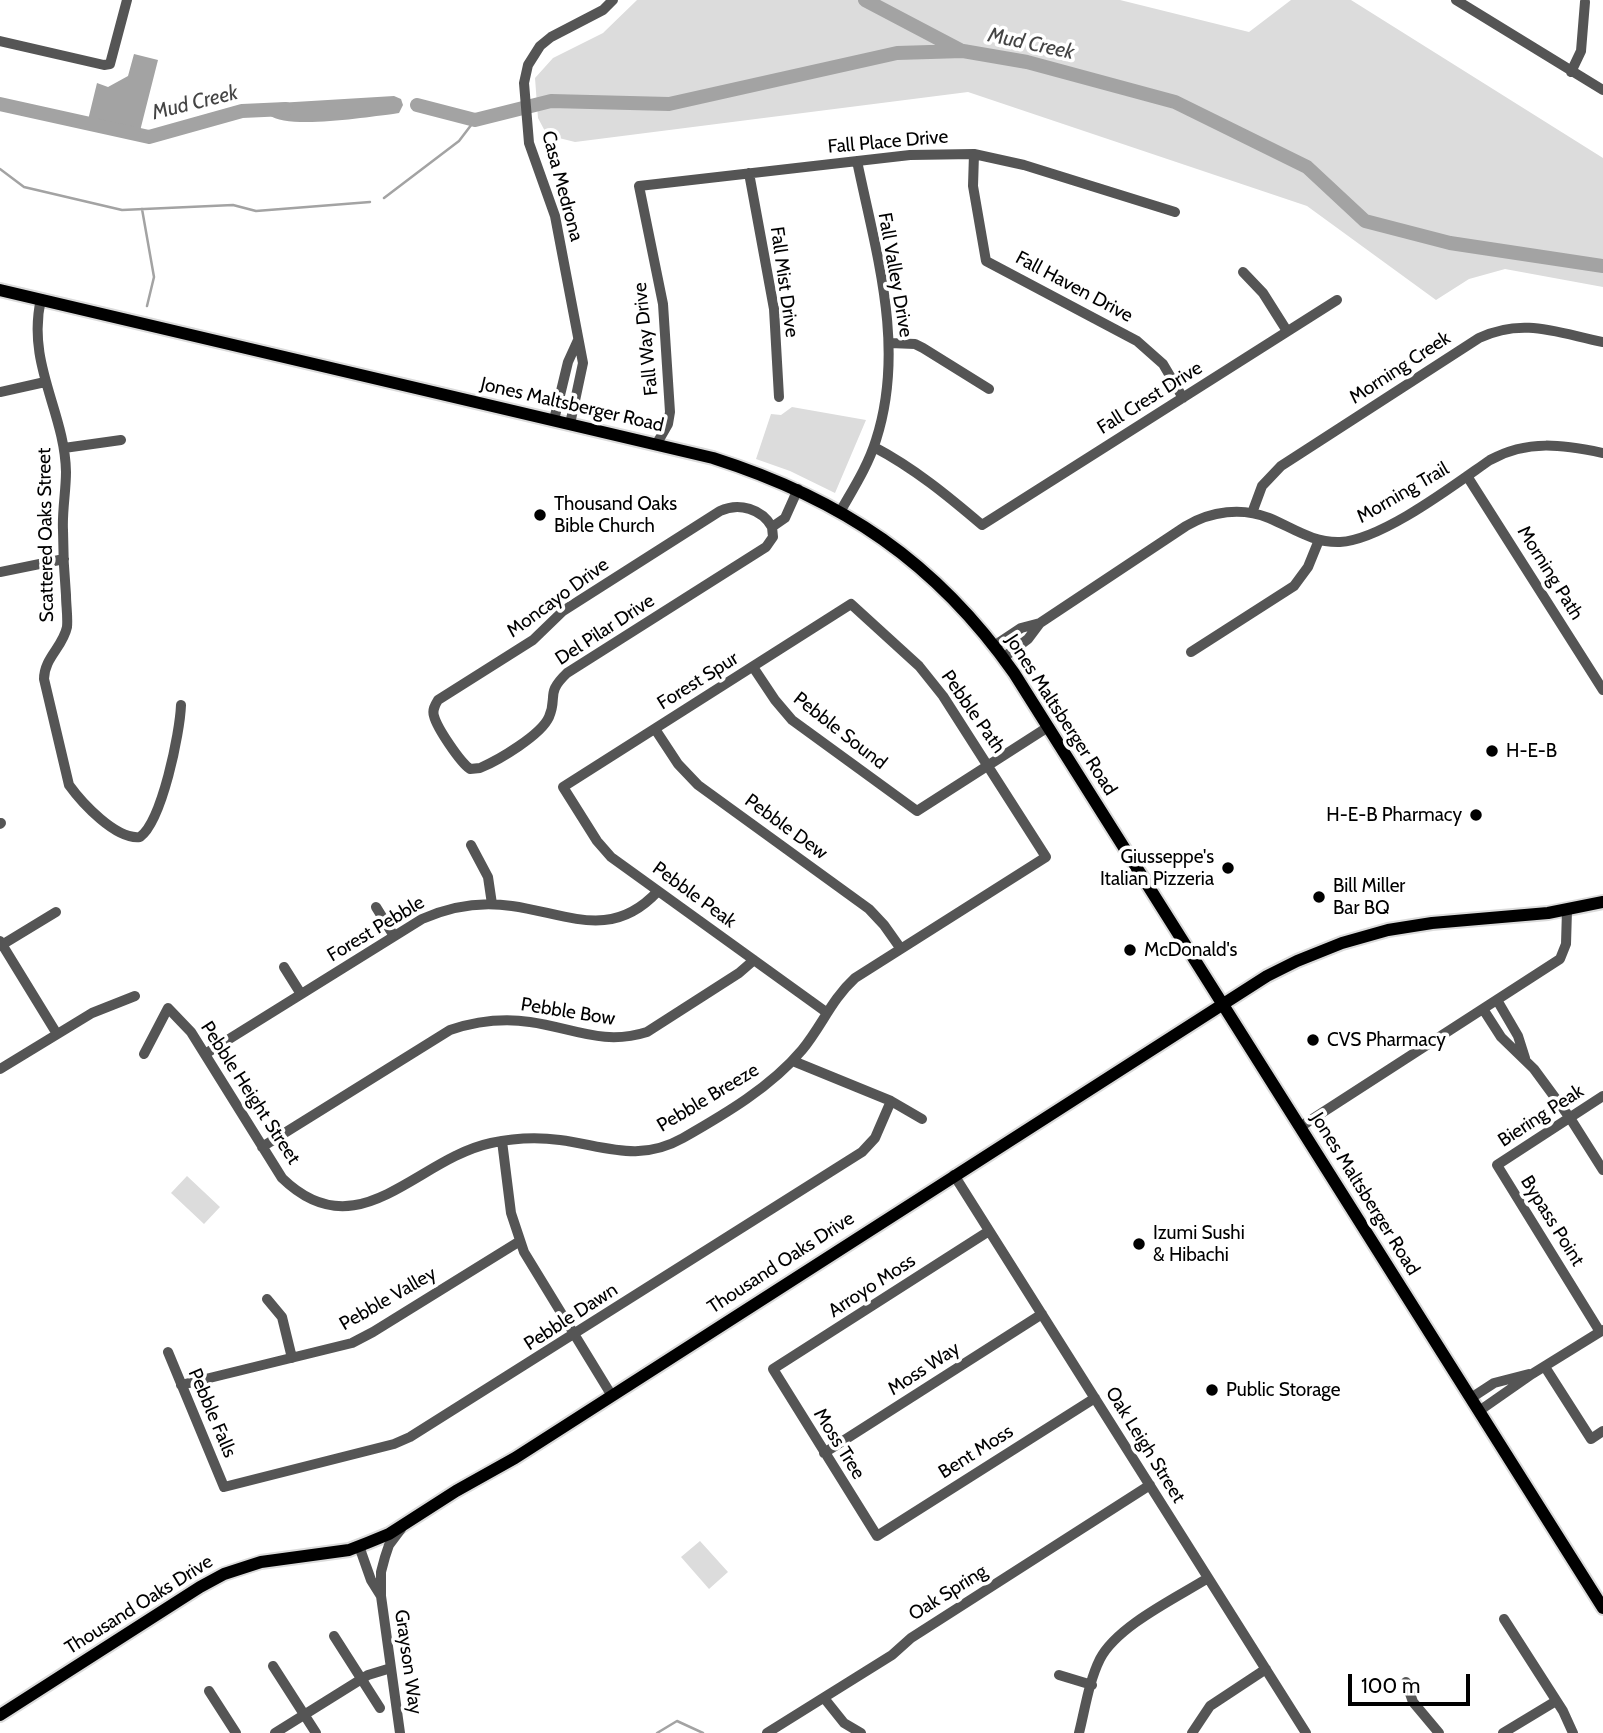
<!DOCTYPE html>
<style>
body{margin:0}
#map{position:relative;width:1603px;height:1733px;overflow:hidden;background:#fff;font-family:Cabin,sans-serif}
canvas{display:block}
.scale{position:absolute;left:1348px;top:1674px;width:122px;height:32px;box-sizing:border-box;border:4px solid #000;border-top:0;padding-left:9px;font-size:21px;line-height:24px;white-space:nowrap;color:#000;-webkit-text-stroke:5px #fff;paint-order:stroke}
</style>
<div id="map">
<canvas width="1603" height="1733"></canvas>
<div class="scale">100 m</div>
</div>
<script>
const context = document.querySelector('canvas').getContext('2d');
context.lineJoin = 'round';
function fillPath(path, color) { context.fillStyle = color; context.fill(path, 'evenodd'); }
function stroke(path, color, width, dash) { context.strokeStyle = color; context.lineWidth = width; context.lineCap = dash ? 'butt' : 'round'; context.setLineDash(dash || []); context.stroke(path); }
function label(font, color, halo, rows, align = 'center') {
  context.font = font + ' Cabin,sans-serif'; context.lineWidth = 7; context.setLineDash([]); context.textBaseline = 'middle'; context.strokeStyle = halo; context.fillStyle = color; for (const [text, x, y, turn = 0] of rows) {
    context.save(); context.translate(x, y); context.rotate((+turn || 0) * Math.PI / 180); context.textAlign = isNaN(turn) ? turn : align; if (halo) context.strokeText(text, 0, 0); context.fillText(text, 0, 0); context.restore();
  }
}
const green = new Path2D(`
 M637,0H1120L1249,32L1291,0H1351L1603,158V287L1505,269L1469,279L1436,300L1307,206L968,92L575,142L547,135L538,118L535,78L553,58L603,33Z
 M792,407L866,420L835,493L790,471L756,459L771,414L781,415Z
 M187,1176L220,1207L204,1224L171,1193Z
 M700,1541L728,1572L709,1589L681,1557Z`);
const water = new Path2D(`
 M134,54L158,60L140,131L88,120L97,83L108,87L128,76Z
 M394,96L401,99L403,105L399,113L393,114C366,117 288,130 269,115V107L278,103Z`);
const stream = new Path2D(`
 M0,169L24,187L122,210L233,205L256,211L370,202
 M384,198L459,141L475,120
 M142,209L154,277L147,306
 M657,1733L677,1721L703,1733`);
const river = new Path2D(`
 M865,0L960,50
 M0,104L149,137L242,111L286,109
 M417,105L475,120L551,101L669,104L897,53L963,51L1027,62L1175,102L1307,167L1365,221L1450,243L1603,266`);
const minor = new Path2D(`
 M1456,0L1603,90
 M0,41L104,65L110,64L127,0
 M1571,72L1581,51L1585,2
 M974,154L973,186L986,261L1137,341L1163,364L1183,398
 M749,173L774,309L779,397
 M1243,272L1263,293L1287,331
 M41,299C26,364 65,412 66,472C66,491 62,511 63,530C63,552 64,573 66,595C66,605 68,617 67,627C63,647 44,658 44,679L69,785C82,803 116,840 140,837C162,821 180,733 181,705
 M890,343L915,344L923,348L989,389
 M0,392L45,382
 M554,420L568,362L578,340
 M570,424L583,363L555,216L529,143L524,83L528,65L540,46L551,37L603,10L613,0
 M656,445L668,424L670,412L663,304L639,186L910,155L974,154L1024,165L1175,212
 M874,447C914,468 948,496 982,525L1337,300
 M64,448L121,440
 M1467,476L1603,690
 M840,512C853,489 868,466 876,440C906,347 876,253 857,161
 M1252,513L1262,486L1281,466L1479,338C1523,317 1558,333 1603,342
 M772,527L773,537L766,547L567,673C545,694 558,696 549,717C541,735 499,760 480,768L470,769C460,762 437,728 434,716C432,710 435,705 438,700L533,640L563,611L720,511C739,502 762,509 772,527L785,518L798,489
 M0,572L64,559
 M994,646L1021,628L1040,623L1186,526C1211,511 1242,507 1269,518C1293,528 1313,543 1340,542C1382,540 1454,485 1490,460C1528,439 1563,445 1603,453
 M1191,652L1294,586L1308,567L1319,540
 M1003,658L1028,639L1040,623
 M753,667L775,700L792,720L917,811L1048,727
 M655,729L678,764L698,785L869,909L884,925L901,949
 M0,824L1,823
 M471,845L488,877L492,904
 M376,907L394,936
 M0,941L57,1034
 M0,946L56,912
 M284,967L301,994
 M1497,1000L1518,1036L1525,1058
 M1483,1009L1501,1037L1534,1069L1570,1118L1603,1170
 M144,1054L168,1008L191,1032L282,1178C358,1252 416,1159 491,1143C514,1138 537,1137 560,1140C605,1146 639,1163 683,1138C725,1114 771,1087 802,1050C822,1026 831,1000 855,978L1046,857L943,696L919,666L851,604L563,787L597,841L611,857L826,1012
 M205,1054L422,919C451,906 480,901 512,906C568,914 612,941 658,891
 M793,1061L891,1101L922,1119
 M0,1069L92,1013L135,996
 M1300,1127L1560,959L1566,944L1567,910
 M502,1141L511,1213L524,1252L612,1396
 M262,1147L450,1030C477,1021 502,1018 530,1022C573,1028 603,1046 647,1032L739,973L754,960
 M954,1175L1306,1733
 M989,1231L773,1369L877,1536L1095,1398
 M267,1299L282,1317L292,1358
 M1600,1332L1497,1165L1603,1096
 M168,1352L224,1487L394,1444L410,1437L862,1152L875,1138L891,1101
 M1545,1367L1591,1439L1603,1431
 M181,1385L352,1343L373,1332L520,1241
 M1471,1398L1494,1383L1529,1374
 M1479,1411L1532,1374L1603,1330
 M824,1453L1042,1314
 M359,1546L371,1580L381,1596
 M1504,1619L1563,1711L1573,1733
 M334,1636L380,1708
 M273,1666L316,1733
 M1059,1675L1092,1685
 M1406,1682L1413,1702L1439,1733
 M209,1691L236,1733
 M824,1698L844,1723L861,1733
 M275,1733L368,1675L391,1668
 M400,1733L381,1596V1572L385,1557L389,1545L401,1529
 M767,1733L892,1655L911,1638L1150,1485
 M1079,1733C1085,1709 1089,1681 1100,1659C1117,1626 1176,1598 1208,1578
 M1192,1733L1210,1706L1266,1669
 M1503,1733L1556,1701`);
const major = new Path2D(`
 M0,290L713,458C842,499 936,562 1014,673L1603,1608
 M0,1715L200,1587L224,1574L261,1562L349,1550L367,1543L389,1534L456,1491L515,1458L1267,976L1297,961L1342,943L1388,930L1432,923L1548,913L1603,902`);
const markers = [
 [540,515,7,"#000"],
 [1492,751,7,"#000"],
 [1476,815,7,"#000"],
 [1228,868,7,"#000"],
 [1319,897,7,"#000"],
 [1130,950,7,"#000"],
 [1313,1040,7,"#000"],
 [1139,1244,7,"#000"],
 [1212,1390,7,"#000"]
];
const streetNames = [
 ["Fall Place Drive",888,142,-5],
 ["Casa Medrona",562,186,75],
 ["Fall Valley Drive",895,275,80],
 ["Fall Mist Drive",784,282,82],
 ["Fall Haven Drive",1074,287,28],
 ["Fall Way Drive",646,339,-96],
 ["Morning Creek",1400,368,-33],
 ["Fall Crest Drive",1150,398,-32],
 ["Jones Maltsberger Road",572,405,13],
 ["Morning Trail",1403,493,-30],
 ["Scattered Oaks Street",46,535,-91],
 ["Morning Path",1550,573,58],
 ["Moncayo Drive",558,598,-36],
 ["Del Pilar Drive",605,630,-33],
 ["Forest Spur",698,681,-32],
 ["Pebble Path",973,712,55],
 ["Jones Maltsberger Road",1061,715,57],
 ["Pebble Sound",840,731,38],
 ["Pebble Dew",786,827,36],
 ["Pebble Peak",694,895,36],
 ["Forest Pebble",376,929,-31],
 ["Pebble Bow",568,1012,9],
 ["Pebble Height Street",250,1093,57],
 ["Pebble Breeze",708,1098,-31],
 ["Biering Peak",1541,1116,-33],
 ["Jones Maltsberger Road",1365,1194,58],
 ["Bypass Point",1552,1221,58],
 ["Thousand Oaks Drive",781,1263,-33],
 ["Arroyo Moss",872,1286,-33],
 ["Pebble Valley",388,1299,-30],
 ["Pebble Dawn",571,1317,-33],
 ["Moss Way",924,1369,-33],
 ["Pebble Falls",212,1413,67],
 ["Moss Tree",839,1444,58],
 ["Oak Leigh Street",1145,1445,58],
 ["Bent Moss",976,1452,-32],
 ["Oak Spring",948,1593,-32],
 ["Thousand Oaks Drive",139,1605,-32],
 ["Grayson Way",408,1662,82]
];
const poiNames = [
 ["Thousand Oaks",554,504],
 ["Bible Church",554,526],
 ["H-E-B",1506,751],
 ["H-E-B Pharmacy",1462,815,"right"],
 ["Giusseppe's",1214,857,"right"],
 ["Italian Pizzeria",1214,879,"right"],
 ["Bill Miller",1333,886],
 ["Bar BQ",1333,908],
 ["McDonald's",1144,950],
 ["CVS Pharmacy",1327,1040],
 ["Izumi Sushi",1153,1233],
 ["& Hibachi",1153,1255],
 ["Public Storage",1226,1390]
];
const waterNames = [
 ["Mud Creek",1031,44,12],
 ["Mud Creek",195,103,-14]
];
fillPath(green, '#dcdcdc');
fillPath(water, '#a3a3a3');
stroke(stream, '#a3a3a3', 2.5);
stroke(river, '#a3a3a3', 14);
stroke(major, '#dbdbdb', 16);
stroke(minor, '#555', 10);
stroke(major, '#000', 12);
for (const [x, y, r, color] of markers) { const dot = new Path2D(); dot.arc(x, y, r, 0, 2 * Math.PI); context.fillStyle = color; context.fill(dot); stroke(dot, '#fff', 2.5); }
label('19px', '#000', '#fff', streetNames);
label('19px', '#000', '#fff', poiNames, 'left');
label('italic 21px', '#444', '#fff', waterNames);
</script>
